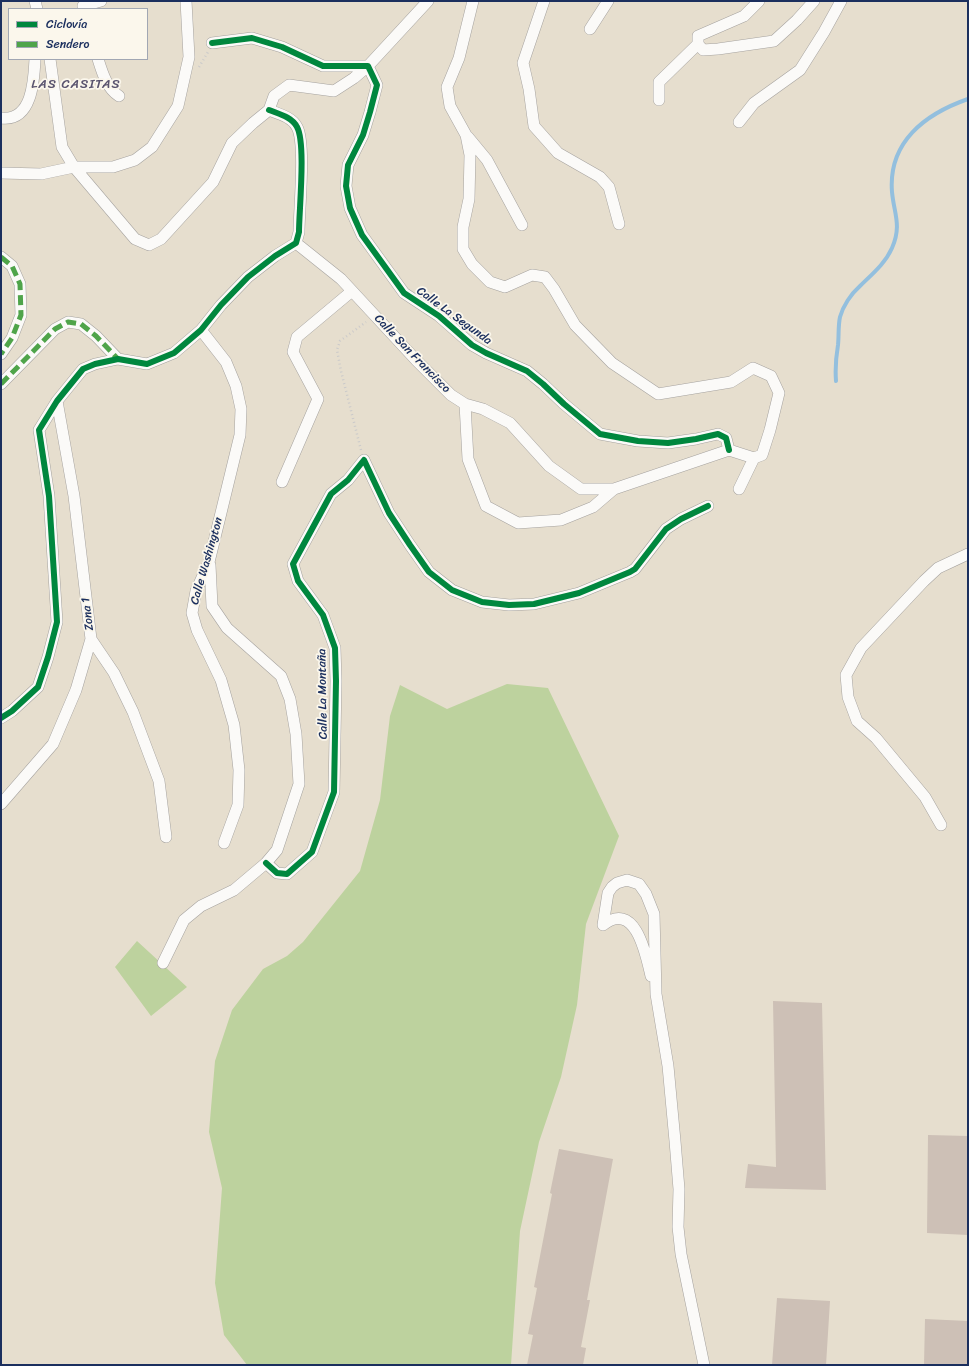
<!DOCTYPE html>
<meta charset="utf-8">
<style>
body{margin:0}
#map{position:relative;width:969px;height:1366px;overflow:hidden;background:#e6dece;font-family:Sriracha,sans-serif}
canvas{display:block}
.frame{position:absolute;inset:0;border:2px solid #1b2f5e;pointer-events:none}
.legend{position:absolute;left:8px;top:8px;width:140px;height:52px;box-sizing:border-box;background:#fbf7ec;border:1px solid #a1a7b3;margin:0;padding:5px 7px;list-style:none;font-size:12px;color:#1b2f5e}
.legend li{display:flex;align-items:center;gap:8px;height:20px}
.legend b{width:20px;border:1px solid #a1a7b3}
</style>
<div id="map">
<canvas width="969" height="1366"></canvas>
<div class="frame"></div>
<ul class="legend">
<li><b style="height:5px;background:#00873e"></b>Ciclovía</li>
<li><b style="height:5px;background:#4fa44a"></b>Sendero</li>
</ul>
</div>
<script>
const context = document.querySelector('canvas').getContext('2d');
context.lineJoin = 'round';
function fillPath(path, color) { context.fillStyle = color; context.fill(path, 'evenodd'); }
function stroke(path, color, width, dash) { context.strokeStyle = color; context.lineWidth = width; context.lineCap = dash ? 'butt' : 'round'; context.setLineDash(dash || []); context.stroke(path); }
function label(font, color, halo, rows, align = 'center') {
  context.font = font + ' Sriracha,sans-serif'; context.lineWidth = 3.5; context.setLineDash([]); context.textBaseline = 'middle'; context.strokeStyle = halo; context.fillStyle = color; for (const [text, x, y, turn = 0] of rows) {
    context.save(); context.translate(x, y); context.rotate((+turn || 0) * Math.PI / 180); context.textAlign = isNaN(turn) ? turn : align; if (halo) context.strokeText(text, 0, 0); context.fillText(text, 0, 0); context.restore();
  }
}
const green = new Path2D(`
 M507,684L548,688L619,836L586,924L577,1005L561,1077L539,1142L520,1231L511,1365H247L224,1335L215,1283L222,1188L209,1132L215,1061L232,1010L263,969L287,956L303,942L360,871L380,800L390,716L400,685L447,709Z
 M137,941L187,987L151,1016L115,967Z`);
const stream = new Path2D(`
 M836,381C835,368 836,357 838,345C839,336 838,326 840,317C843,306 851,294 859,287C871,275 885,264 892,248C902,225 894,214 892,192C888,142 925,114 968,99`);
const building = new Path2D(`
 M773,1001L822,1003L826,1190L745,1188L748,1164L776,1167Z
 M928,1135L968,1136V1235L927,1233Z
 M559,1149L613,1159L587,1300H590L581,1347L586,1348L583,1365H527L533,1335L528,1334L537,1288L534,1287L552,1194L550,1193Z
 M777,1298L830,1301L826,1365H772Z
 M925,1319L968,1321V1365H924Z`);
const path = new Path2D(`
 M199,67L208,52
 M361,450L341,371L337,350L340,341L366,322`);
const minor = new Path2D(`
 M35,1L37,9
 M473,1L459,58L447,87L450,106L466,135L470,155L469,199L463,227V249L472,264L490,282L505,287L532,275L545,277L554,289L575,325L612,363L658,394L731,382L753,368L771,376L779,393L770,430L762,455L754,458
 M544,1L523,63L529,89L534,126L558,153L600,177L609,187L619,224
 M759,1L744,16L698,36V44L703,50L718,49L774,41L797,20L814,1
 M83,6L101,1
 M590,29L608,1
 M212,43L252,38L282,47L323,66H368L377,85L370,112L363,135L348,165L346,186L350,208L362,235L404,293L439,316L472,345L486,353L527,371L543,384L564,404L600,434L638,441L668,443L696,439L718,434L726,438L729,450
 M50,59L62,147L74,167L135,239L149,245L161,239L213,182L232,143L253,123L269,110
 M98,59C102,72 107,89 119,96
 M659,100V82L698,44
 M269,110L274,96L289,85L334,91L354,78L368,66L428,1
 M1,118C32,122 34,81 35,59
 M739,122L754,103L800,70L824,32L841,1
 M468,137L487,160L522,225
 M1,173L41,174L74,167H113L135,160L152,147L178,106L189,57L186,1
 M296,243L341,279L416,360L451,395L465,404L483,409L510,423L549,466L581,489H614L729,450L754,458
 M1,257L12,266L20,284L21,315L12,338L1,354
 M201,330L226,362L236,386L241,409L240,435L209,562L196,591L192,613L197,630L221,680L234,725L239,770L238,805L224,843
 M1,384L55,329L68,322L81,324L96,336L118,359
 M465,404L468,459L486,506L518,523L561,520L593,507L614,489
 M282,482L318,399L293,352L297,337L352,291
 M739,489L754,458
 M91,639L114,673L133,712L159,781L166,837
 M1,718L12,711L38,687L48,657L57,622L49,496L39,430L57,401L83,369L95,364L118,359L147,364L174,353L201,330L221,305L248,277L275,256L296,243L299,232C299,211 306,143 297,127C292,117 279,114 269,110
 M1,804L53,744L76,690L91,639L74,496L57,401
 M941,825L925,797L876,738L857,721L848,697L846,675L861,648L924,581L938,568L968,554
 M266,863L277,873L287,874L312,852L334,792L336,681L335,648L323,615L298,581L293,564L331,494L348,480L364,460L389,513L410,545L429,572L452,590L482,602L509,605L534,604L579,593L630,572L635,569L666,529L681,519L708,506
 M603,925L608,893L612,887L617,883L627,880L639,884L646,894L654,914L656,994L668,1066L675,1141L679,1189L678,1227L681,1254L704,1365
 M603,925C636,900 646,955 651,976
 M163,963L184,920L201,906L234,890L266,863L277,850L299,784L296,734L290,699L281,676L227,628L212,606L210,565`);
const quiet = new Path2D(`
 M1,257L12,266L20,284L21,315L12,338L1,354
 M1,384L55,329L68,322L81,324L96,336L118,359`);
const cycleway = new Path2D(`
 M212,43L252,38L282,47L323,66H368L377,85L370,112L363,135L348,165L346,186L350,208L362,235L404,293L439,316L472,345L486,353L527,371L543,384L564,404L600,434L638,441L668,443L696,439L718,434L726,438L729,450
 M1,718L12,711L38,687L48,657L57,622L49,496L39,430L57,401L83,369L95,364L118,359L147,364L174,353L201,330L221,305L248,277L275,256L296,243L299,232C299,211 306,143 297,127C292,117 279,114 269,110
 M266,863L277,873L287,874L312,852L334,792L336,681L335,648L323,615L298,581L293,564L331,494L348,480L364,460L389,513L410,545L429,572L452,590L482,602L509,605L534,604L579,593L630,572L635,569L666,529L681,519L708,506`);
const streetNames = [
 ["Calle La Segunda",454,316,36],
 ["Calle San Francisco",412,354,46],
 ["Calle Washington",207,561,-74],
 ["Zona 1",88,614,-97],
 ["Calle La Montaña",323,694,-91]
];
const neighbourhoodNames = [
 ["LAS CASITAS",76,85]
];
fillPath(green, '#bdd29e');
stroke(stream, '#93bfde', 4);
fillPath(building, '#cdc0b6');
stroke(minor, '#a5a29f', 12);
stroke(path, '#cbcaca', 2.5, [1, 3]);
stroke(minor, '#fbfaf8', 11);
stroke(quiet, '#4fa44a', 5, [10, 5]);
stroke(cycleway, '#00873e', 6);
label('12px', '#1b2f5e', '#fbf7ec', streetNames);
context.letterSpacing = '1px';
label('13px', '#5a546e', '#fbf7ec', neighbourhoodNames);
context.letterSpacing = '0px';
</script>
